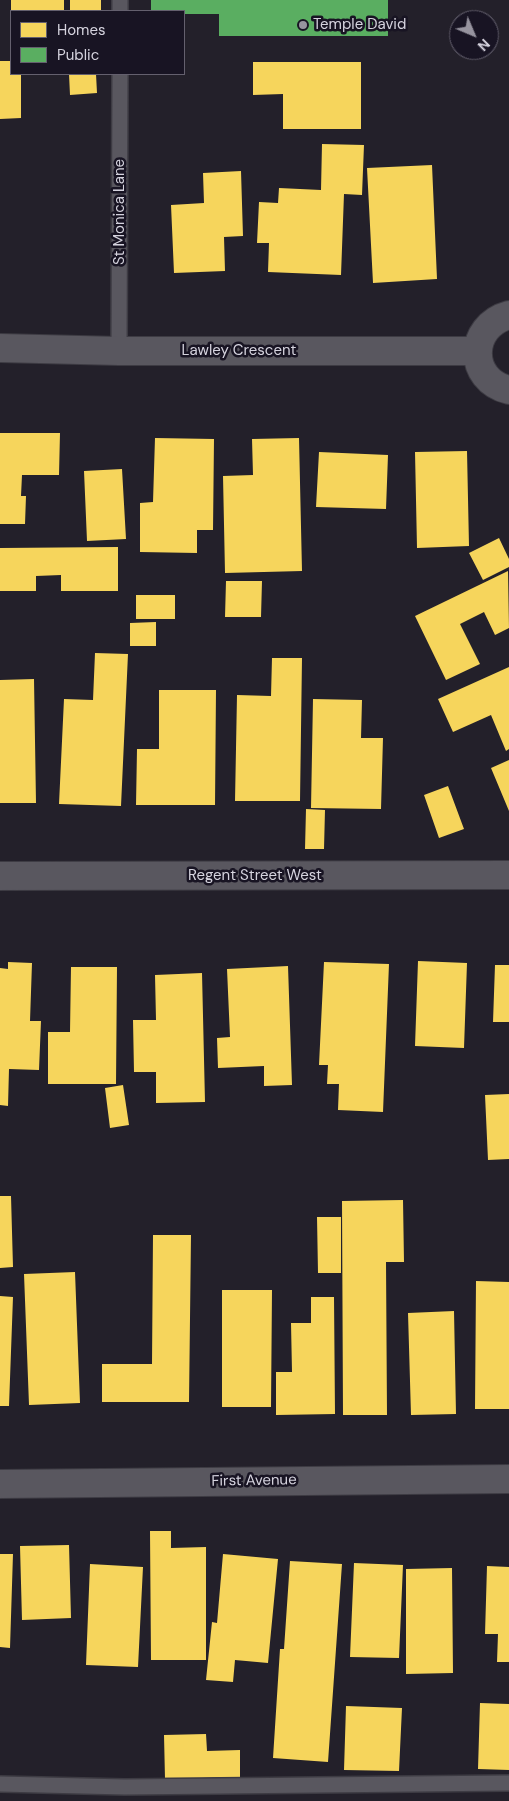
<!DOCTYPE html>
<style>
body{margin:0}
#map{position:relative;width:509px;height:1801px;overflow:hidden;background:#23202a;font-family:"DM Sans",sans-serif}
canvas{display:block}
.legend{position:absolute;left:10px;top:10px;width:175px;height:65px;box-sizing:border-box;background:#181423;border:1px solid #64606e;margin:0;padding:6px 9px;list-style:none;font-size:15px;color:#d5d3de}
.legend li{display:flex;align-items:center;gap:10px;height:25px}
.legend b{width:25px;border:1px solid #64606e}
.north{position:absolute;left:449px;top:10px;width:50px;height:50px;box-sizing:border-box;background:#181423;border:1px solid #64606e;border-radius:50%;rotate:135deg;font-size:14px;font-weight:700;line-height:20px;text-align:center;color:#d5d3de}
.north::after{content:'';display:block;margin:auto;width:18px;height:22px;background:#97949f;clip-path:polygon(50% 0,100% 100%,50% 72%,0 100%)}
</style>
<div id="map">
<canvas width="509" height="1801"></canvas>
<ul class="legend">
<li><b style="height:14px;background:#f6d55c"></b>Homes</li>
<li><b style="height:14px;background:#5aae61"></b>Public</li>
</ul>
<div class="north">N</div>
</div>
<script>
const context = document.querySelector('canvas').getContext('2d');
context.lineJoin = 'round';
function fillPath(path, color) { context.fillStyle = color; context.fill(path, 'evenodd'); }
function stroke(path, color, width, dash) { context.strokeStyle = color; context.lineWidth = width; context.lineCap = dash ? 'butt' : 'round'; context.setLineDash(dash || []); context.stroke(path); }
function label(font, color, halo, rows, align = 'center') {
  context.font = font + ' "DM Sans",sans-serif'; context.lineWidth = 5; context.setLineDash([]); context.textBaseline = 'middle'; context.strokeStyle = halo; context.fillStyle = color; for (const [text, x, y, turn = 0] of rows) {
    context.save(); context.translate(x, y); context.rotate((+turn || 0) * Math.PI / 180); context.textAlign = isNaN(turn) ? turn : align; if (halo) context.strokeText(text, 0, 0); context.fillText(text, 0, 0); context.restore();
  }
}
const homes = new Path2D(`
 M11,0H64V11H11Z
 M70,0H101V11H70Z
 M0,61H11V74H21V118L0,119Z
 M253,62H361V129H283V94L253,95Z
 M69,74H96L97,93L70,95Z
 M322,144L364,145L362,195L344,194L341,275L268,272L269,243H257L259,202L278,203L279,188L321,190Z
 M432,165L437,279L373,283L367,168Z
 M241,171L243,236L224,237L225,271L174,273L171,205L204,203L203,173Z
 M0,433H60L59,475H22L21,496H26L25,524H0Z
 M155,438L214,439L213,530H197V553L140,552V503L153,502Z
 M299,438L302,571L225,573L223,476L253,475L252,439Z
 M467,451L469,546L417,548L415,452Z
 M319,452L388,455L386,509L316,507Z
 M122,469L126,539L87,541L84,471Z
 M499,538L509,559V567L483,580L469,553Z
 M118,547V591H61V575L36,576V591H0V548Z
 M508,571L509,628L495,635L484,612L460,624L480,664L446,680L415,616Z
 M226,581H262L261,617H225Z
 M136,595H175V619H136Z
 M156,622V646H130V623Z
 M95,653L128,654L121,806L59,804L64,699L93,700Z
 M272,658H302L300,801H235L237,695L271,696Z
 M509,667V749L506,751L491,715L453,732L438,699Z
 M34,679L36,803H0V680Z
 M159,690H216L215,805H136L137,749H159Z
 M313,699L362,700L361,738H383L381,809L311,808Z
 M509,760V811L491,768Z
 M448,786L464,829L439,838L424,795Z
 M306,809L325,810L324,849H305Z
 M418,961L467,963L464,1048L415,1046Z
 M8,962L32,963L30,1021H41L39,1070L9,1069L8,1106L0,1105V968L8,969Z
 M324,962L389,964L383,1112L338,1110L339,1084H327L328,1065H319Z
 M495,965H509V1022H493Z
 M288,966L292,1085L264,1086V1066L218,1068L217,1038L230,1037L227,969Z
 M71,967H117L116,1084H48V1032H70Z
 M202,973L205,1102L156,1103V1072H134L133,1020H156L155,975Z
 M123,1085L129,1125L110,1128L105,1088Z
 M509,1094V1159L488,1160L485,1095Z
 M0,1196H11L13,1267L0,1268Z
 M403,1200L404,1262H386L387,1415H343L342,1201Z
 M317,1217H341V1273H318Z
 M153,1235H191L189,1402H102V1364H152Z
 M75,1272L80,1403L29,1405L24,1274Z
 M476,1281L509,1282V1409H475Z
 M222,1290H272L271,1407H222Z
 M0,1296L13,1297L9,1406H0Z
 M311,1297H334L335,1414L276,1415V1372H292L291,1323H311Z
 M454,1311L456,1414L411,1415L408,1313Z
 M150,1531H171V1548L206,1547V1660H151Z
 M69,1545L71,1618L22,1620L20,1546Z
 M0,1554H13L10,1648L0,1647Z
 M223,1554L278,1559L268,1663L235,1660L233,1682L206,1680L212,1622L217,1623Z
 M290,1561L342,1564L328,1762L273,1758L280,1649H284Z
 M354,1563L403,1565L399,1658L350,1657Z
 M90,1564L143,1567L138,1667L86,1665Z
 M487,1566L509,1567V1662H497L498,1634H485Z
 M452,1568L453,1673L406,1674V1569Z
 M480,1703L509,1704V1770L478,1769Z
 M346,1706L402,1708L399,1771L344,1770Z
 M206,1734L207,1751L240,1750V1777L165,1779L164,1735Z`);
const public = new Path2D(`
 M151,0H388V36H219V14H184V11H151Z`);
const lane = new Path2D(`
 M120,11V0
 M119,351L120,74
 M0,1784L125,1787L509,1783`);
const street = new Path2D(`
 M509,315C468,326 467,380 509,390
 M0,348L119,351H478
 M0,876L509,875
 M0,1484L509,1479`);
const markers = [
 [303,25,5,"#97949f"]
];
const poiNames = [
 ["Temple David",313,25]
];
const streetNames = [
 ["St Monica Lane",120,212,-90],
 ["Lawley Crescent",239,351],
 ["Regent Street West",255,876],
 ["First Avenue",254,1481,-1]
];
fillPath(homes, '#f6d55c');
fillPath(public, '#5aae61');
stroke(lane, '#3d3b43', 18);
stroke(street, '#3d3b43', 30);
stroke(lane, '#59575f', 15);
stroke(street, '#59575f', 28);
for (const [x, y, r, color] of markers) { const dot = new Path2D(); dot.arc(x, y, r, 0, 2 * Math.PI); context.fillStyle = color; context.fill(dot); stroke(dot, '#181423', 2); }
label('15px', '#d5d3de', '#181423', poiNames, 'left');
label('15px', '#d5d3de', '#181423', streetNames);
</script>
